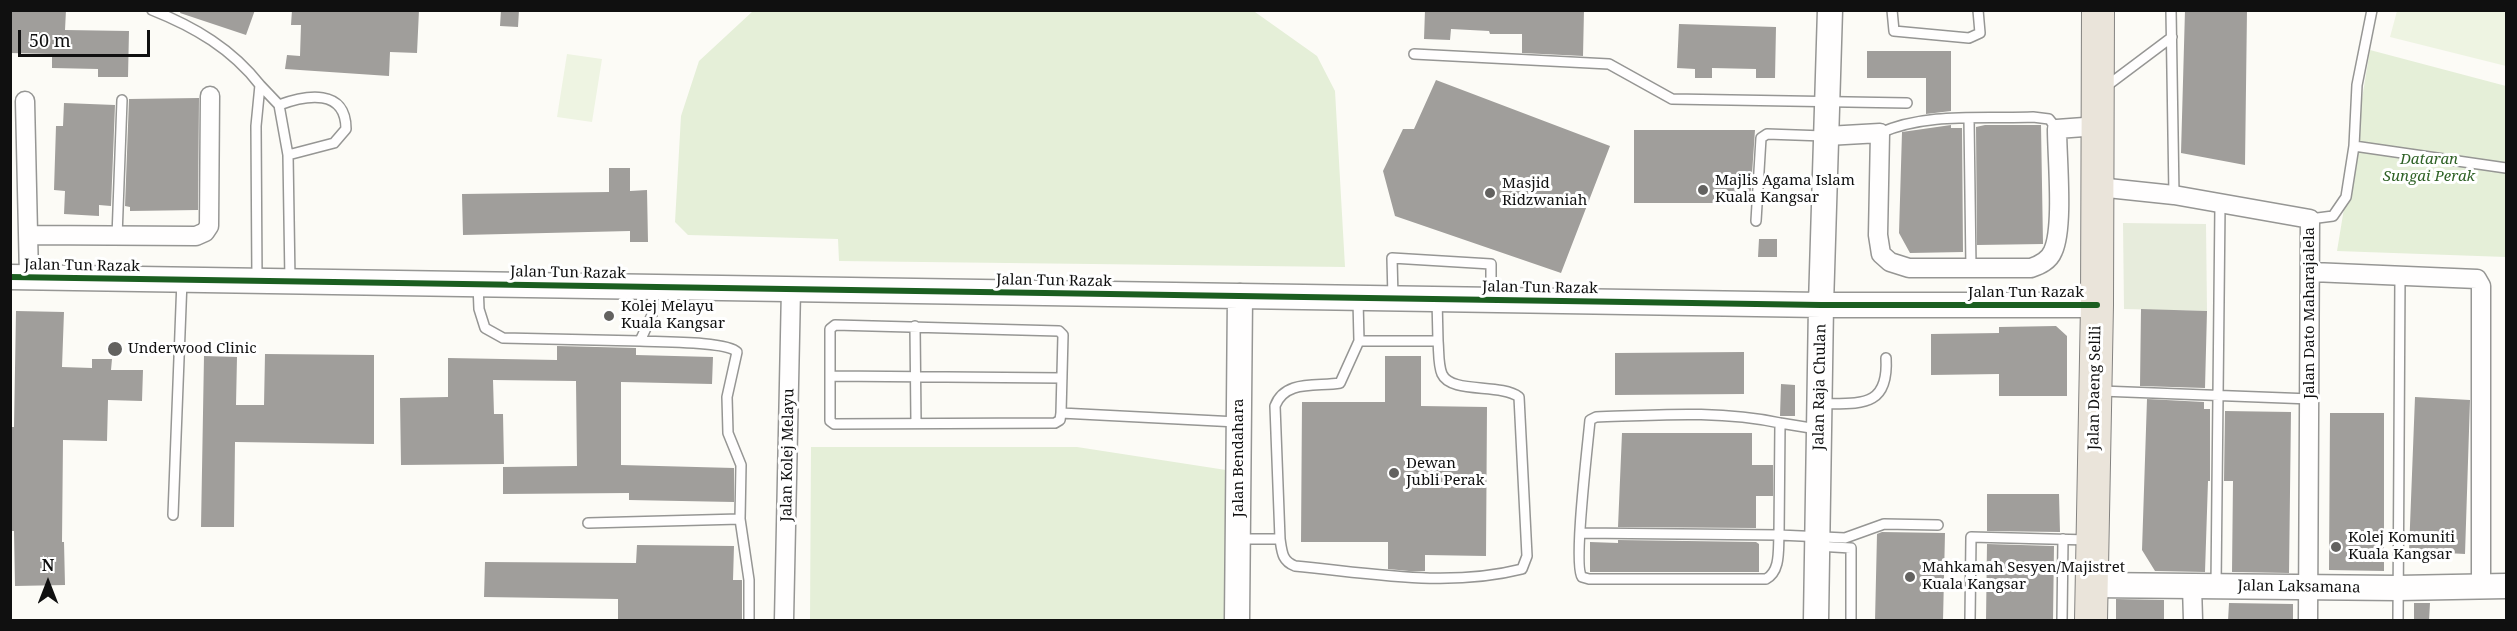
<!DOCTYPE html>
<style>
body{margin:0}
#map{position:relative;width:2517px;height:631px;overflow:hidden;background:#fcfbf6;font-family:"Noto Serif",serif}
canvas{display:block}
.frame{position:absolute;inset:0;border:12px solid #101010;pointer-events:none}
.north{position:absolute;left:18px;top:553px;width:60px;height:60px;-webkit-text-stroke:4px #fff;paint-order:stroke;rotate:0deg;font-size:16px;font-weight:700;line-height:24px;text-align:center;color:#101010}
.north::after{content:'';display:block;margin:auto;width:21px;height:27px;background:#101010;clip-path:polygon(50% 0,100% 100%,50% 72%,0 100%)}
.scale{position:absolute;left:18px;top:30px;width:132px;height:27px;box-sizing:border-box;border:3px solid #101010;border-top:0;padding-left:8px;font-size:18px;line-height:21px;white-space:nowrap;color:#101010;-webkit-text-stroke:4px #fff;paint-order:stroke}
</style>
<div id="map">
<canvas width="2517" height="631"></canvas>
<div class="frame"></div>
<div class="north">N</div>
<div class="scale">50 m</div>
</div>
<script>
const context = document.querySelector('canvas').getContext('2d');
context.lineJoin = 'round';
function fillPath(path, color) { context.fillStyle = color; context.fill(path, 'evenodd'); }
function stroke(path, color, width, dash) { context.strokeStyle = color; context.lineWidth = width; context.lineCap = dash ? 'butt' : 'round'; context.setLineDash(dash || []); context.stroke(path); }
function label(font, color, halo, rows, align = 'center') {
  context.font = font + ' "Noto Serif",serif'; context.lineWidth = 6; context.setLineDash([]); context.textBaseline = 'middle'; context.strokeStyle = halo; context.fillStyle = color; for (const [text, x, y, turn = 0] of rows) {
    context.save(); context.translate(x, y); context.rotate((+turn || 0) * Math.PI / 180); context.textAlign = isNaN(turn) ? turn : align; if (halo) context.strokeText(text, 0, 0); context.fillText(text, 0, 0); context.restore();
  }
}
const green = new Path2D(`
 M753,11L1255,12L1317,56L1335,91L1345,267L839,261L838,239L688,235L675,222L681,116L699,61Z
 M2370,50L2506,86V257L2337,251Z
 M811,447H1077L1226,470V620H810Z`);
const cemetery = new Path2D(`
 M2123,223L2206,224L2207,311L2124,309Z`);
const pitch = new Path2D(`
 M2397,11H2506V66L2390,37Z
 M567,54L602,59L592,122L557,117Z`);
const building = new Path2D(`
 M10,10H66L65,30L129,31L128,77H98V69L52,68V54L10,53Z
 M181,10H255L246,35L180,13Z
 M292,10H419L417,53L390,52L389,76L285,69L287,55L300,56L301,25H291Z
 M501,10H519L518,27L500,26Z
 M1425,10H1584L1583,56L1522,53V34H1490L1489,31L1451,29L1450,40L1424,39Z
 M2185,10H2247L2245,165L2181,153Z
 M1679,24L1776,27L1775,78H1756V69L1712,68V78H1695V69L1677,68Z
 M1867,51H1951V111L1926,114V78H1867Z
 M1436,80L1610,146L1561,273L1395,216L1383,171L1403,129H1414Z
 M199,98L198,210L130,211V207L125,206L129,99Z
 M64,103L115,105L111,206L99,205V216L64,214L65,191L54,190L56,126H63Z
 M1951,125V128H1962L1963,252L1910,253L1899,233L1902,132Z
 M1985,125H2041L2043,244L1977,245L1976,127Z
 M1634,130H1755L1750,203H1634Z
 M609,168H630V191L647,190L648,242H630V231L463,235L462,194L609,192Z
 M1759,239H1777V257H1758Z
 M2141,309L2207,311L2205,388L2140,386Z
 M16,311L64,312L62,367L92,368V359H112L111,370H143L142,401L108,400L107,441L63,440L62,542H64L65,585L15,586L14,531H10V427H14Z
 M2056,326L2067,336V396H1999V374L1931,375V334L1999,333V327Z
 M557,346L636,348V355L713,357L712,384L621,382V465L734,468V502L629,500V493L503,494V467L577,466L576,381L493,380L494,414H503L504,464L401,465L400,398L448,397V358L557,360Z
 M1744,352V394L1615,395V353Z
 M265,354L374,355V444L235,442L234,527H201L204,356L237,357L236,405H264Z
 M1385,356H1421V406L1487,407L1486,556L1425,555V571H1409L1388,569V542H1301L1302,402H1385Z
 M1781,384L1795,385V416H1780Z
 M2415,397L2470,400L2465,554L2409,551Z
 M2147,399L2204,402V409H2210V481H2208L2205,572L2155,571L2142,550Z
 M2225,411L2291,412L2289,573L2232,572L2233,481H2224Z
 M2330,413H2384V571L2329,570Z
 M1622,433H1752V465H1773V496H1756V528L1618,527Z
 M1987,494H2059L2060,532L1987,531Z
 M1882,532L1945,533L1943,621H1875L1877,534Z
 M1618,540L1756,542L1759,544V572H1590V542L1618,543Z
 M1987,544L2054,546L2053,621H1986Z
 M637,545L734,546L733,580H742V621H618V599L484,597L485,562L636,563Z
 M2116,599L2164,600V621H2116Z
 M2229,603L2293,604V621H2228Z
 M2414,603H2430L2429,621H2414Z`);
const service = new Path2D(`
 M152,10C195,27 232,49 260,85
 M1892,10L1894,31L1969,38L1980,33L1978,10
 M2171,10L2174,195
 M1414,54L1609,64L1672,99L1907,103
 M2104,88L2172,37
 M279,105C306,95 346,88 346,129L334,143L288,155
 M1969,119L1971,268
 M1880,133C1926,112 1984,119 2033,117L2049,119L2057,129
 M2354,146L2506,168
 M2310,219L2333,216L2346,197L2354,146L2357,85L2372,10
 M1756,221L1761,138L1767,134L1824,136
 M117,237L122,100
 M257,281L256,126L260,85L279,105L288,155L290,281
 M478,284L479,309L485,328L503,338L640,341L652,315L653,289
 M1393,298L1392,258L1491,264V299
 M1358,300L1359,341H1438L1437,299
 M915,326L916,423
 M640,341C658,342 727,341 737,352L727,397L728,433L741,465L740,519L749,580V620
 M830,376L1062,378
 M2101,391L2311,399
 M1820,404C1859,403 1889,409 1886,358
 M1061,413L1063,335L1059,331L835,325L830,329V421L834,424L1055,423L1060,420L1061,413L1237,422
 M1817,429L1780,423L1779,535L1845,538L1884,524L1938,525
 M173,515L182,280
 M588,523L740,519
 M1581,533L1779,535C1778,549 1781,571 1766,579H1589L1582,577C1573,566 1588,443 1590,420L1596,417C1657,415 1719,410 1780,423
 M1239,539H1280L1275,406C1285,379 1318,387 1340,383L1359,341
 M1280,539C1282,552 1282,561 1295,566C1370,573 1447,588 1522,569L1527,556L1519,397C1500,383 1451,394 1442,374C1438,365 1439,351 1438,341
 M1817,546L1851,548V620
 M2216,586L2220,205
 M1970,620L1971,537L2089,540
 M2062,620L2063,539
 M2398,620L2400,275`);
const minor = new Path2D(`
 M25,101L29,277
 M1827,136L1880,133L1878,235L1881,254L1890,262L1909,268H2031C2040,265 2049,261 2053,251C2064,227 2057,158 2057,129L2098,126
 M2098,187L2174,195L2310,219L2308,620
 M28,235L196,236L205,232L209,226L210,96
 M2312,272L2477,279L2481,286V586
 M2192,586L2193,620
 M784,620L791,289`);
const tertiary = new Path2D(`
 M10,277L1821,305H2097
 M2091,585L2398,588L2506,586
 M1237,620L1240,296
 M1816,620L1821,305L1830,10`);
const trunk = new Path2D(`
 M2091,620L2097,305L2098,10`);
const cycleway = new Path2D(`
 M10,277L1821,305H2097`);
const markers = [
 [1703,190,6,"#636260"],
 [1490,193,6,"#636260"],
 [609,316,6,"#636260"],
 [115,349,8,"#636260"],
 [1394,473,6,"#636260"],
 [2336,547,6,"#636260"],
 [1910,577,6,"#636260"]
];
const parkNames = [
 ["Dataran",2429,160],
 ["Sungai Perak",2429,177]
];
const poiNames = [
 ["Majlis Agama Islam",1715,181],
 ["Kuala Kangsar",1715,198],
 ["Masjid",1502,184],
 ["Ridzwaniah",1502,201],
 ["Kolej Melayu",621,307],
 ["Kuala Kangsar",621,324],
 ["Underwood Clinic",128,349],
 ["Dewan",1406,464],
 ["Jubli Perak",1406,481],
 ["Kolej Komuniti",2348,538],
 ["Kuala Kangsar",2348,555],
 ["Mahkamah Sesyen/Majistret",1922,568],
 ["Kuala Kangsar",1922,585]
];
const streetNames = [
 ["Jalan Tun Razak",82,266,1],
 ["Jalan Tun Razak",568,273,1],
 ["Jalan Tun Razak",1054,281,1],
 ["Jalan Tun Razak",1540,288,1],
 ["Jalan Tun Razak",2026,293],
 ["Jalan Dato Maharajalela",2310,313,-90],
 ["Jalan Raja Chulan",1820,387,-89],
 ["Jalan Daeng Selili",2095,388,-89],
 ["Jalan Kolej Melayu",788,455,-89],
 ["Jalan Bendahara",1239,458,-90],
 ["Jalan Laksamana",2299,587,1]
];
fillPath(green, '#e5efd8');
fillPath(cemetery, '#e7ecdc');
fillPath(pitch, '#eef4e2');
fillPath(building, '#a09e9b');
stroke(service, '#969694', 12);
stroke(minor, '#969694', 21);
stroke(tertiary, '#969694', 27);
stroke(trunk, '#848381', 34);
stroke(service, '#fffefe', 9);
stroke(minor, '#fffefe', 18);
stroke(tertiary, '#fffefe', 24);
stroke(trunk, '#eae4da', 32);
stroke(cycleway, '#1b5e20', 6);
for (const [x, y, r, color] of markers) { const dot = new Path2D(); dot.arc(x, y, r, 0, 2 * Math.PI); context.fillStyle = color; context.fill(dot); stroke(dot, '#fff', 2); }
label('italic 15px', '#2f6226', '#fff', parkNames);
label('15px', '#101010', '#fff', poiNames, 'left');
label('15px', '#101010', '#fff', streetNames);
</script>
